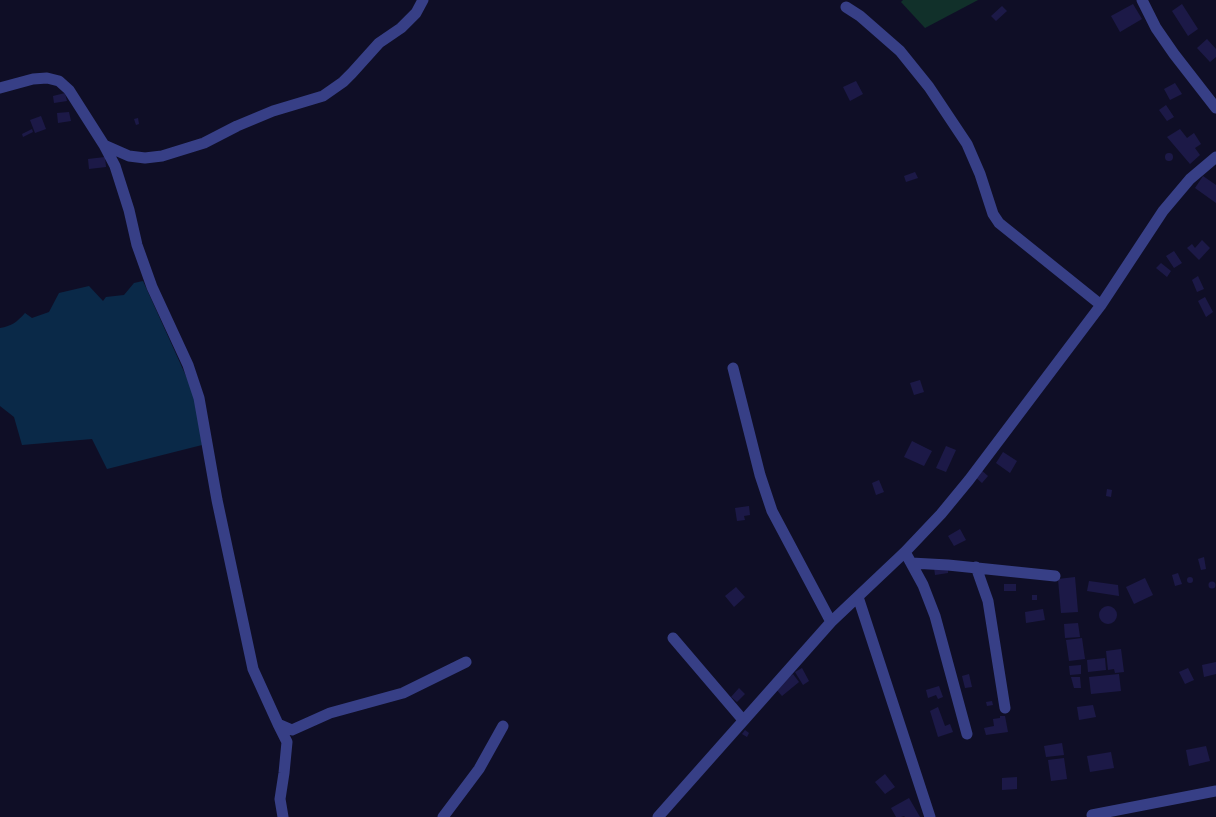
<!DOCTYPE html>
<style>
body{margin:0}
canvas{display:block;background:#0f0e26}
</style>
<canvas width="1216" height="817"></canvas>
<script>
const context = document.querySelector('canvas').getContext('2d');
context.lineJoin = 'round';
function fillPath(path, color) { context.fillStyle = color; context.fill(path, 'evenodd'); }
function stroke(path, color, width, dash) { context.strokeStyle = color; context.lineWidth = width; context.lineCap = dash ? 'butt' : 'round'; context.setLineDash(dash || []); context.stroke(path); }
const green = new Path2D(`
 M903,0H978L925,28L901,2Z`);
const water = new Path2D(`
 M143,281L195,396L202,445L107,469L92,439L22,445L14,417L0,406V328C12,326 17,322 25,313L32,318L49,312L59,293L89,286L103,301L106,297L124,295L134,283Z`);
const building = new Path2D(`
 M1133,4L1142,19L1120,32L1111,16Z
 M1182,4L1198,29L1188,36L1172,11Z
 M1002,6L1007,11L996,21L991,16Z
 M1207,39L1216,49V57L1210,62L1197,48Z
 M856,81L863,94L850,101L843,87Z
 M1175,83L1182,94L1170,100L1164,89Z
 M65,93L67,101L54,103L53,96Z
 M1166,105L1174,117L1167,121L1159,110Z
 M69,112L71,121L58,123L57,113Z
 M41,116L46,129L35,133L30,120Z
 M138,118L139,124L136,125L134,119Z
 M32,129L33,132L23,137L22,134Z
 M1180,129L1187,138L1194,133L1201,144L1195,148L1200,155L1190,164L1167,137Z
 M1165 157a4 4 0 1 1 8 0a4 4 0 1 1-8 0Z
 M105,157L106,167L89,169L88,159Z
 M915,172L918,178L906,182L904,176Z
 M1203,176L1216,185V203L1195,188Z
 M1202,240L1210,248L1199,260L1187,248L1192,244L1195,248Z
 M1174,251L1182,263L1174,268L1166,256Z
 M1161,263L1171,271L1167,277L1156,268Z
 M1198,276L1204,289L1197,292L1192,280Z
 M1205,297L1213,312L1206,317L1198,301Z
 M920,380L924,392L914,395L910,383Z
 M912,441L932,451L924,466L904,457Z
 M946,446L956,450L946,472L936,468Z
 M1003,452L1017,461L1010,473L996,463Z
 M980,469L988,476L982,483L974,476Z
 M879,480L884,492L876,495L872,483Z
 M1107,489L1112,490L1111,497L1106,496Z
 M749,506L750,515L744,516L745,520L737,521L735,508Z
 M960,529L966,540L954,546L948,536Z
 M1204,557L1206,569L1201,570L1198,559Z
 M948,566V573L935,575L934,567Z
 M1178,573L1182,584L1175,586L1172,575Z
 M1187 580a3 3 0 1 1 6 0a3 3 0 1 1-6 0Z
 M1075,577L1078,612L1061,613L1058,579Z
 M1145,578L1153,595L1134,604L1126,587Z
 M1089,581L1118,585L1119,596L1087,591Z
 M1208.5 585a3.5 3.5 0 1 1 7 0a3.5 3.5 0 1 1-7 0Z
 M1004,584H1016V591H1004Z
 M736,587L745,597L734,607L725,596Z
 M1032,595H1037V600H1032Z
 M1099 615a9 9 0 1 1 18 0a9 9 0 1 1-18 0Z
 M1043,609L1045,620L1026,623L1025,612Z
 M1078,623L1080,637L1065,638L1064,624Z
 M1082,638L1085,659L1069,661L1066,640Z
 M1121,649L1124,672L1115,673L1114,669L1108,670L1106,651Z
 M1105,658L1106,670L1088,672L1087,660Z
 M1216,662V674L1204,677L1202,665Z
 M1081,665V674L1070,675L1069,666Z
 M802,668L809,681L803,685L795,672Z
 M1188,668L1194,680L1185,684L1179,672Z
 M793,674L799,682L782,696L775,688Z
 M969,674L972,687L965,688L962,676Z
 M1119,674L1121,691L1091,694L1089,677Z
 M1071,677H1080L1081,688H1074Z
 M939,686L943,697L938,699L936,695L928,698L926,690Z
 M739,688L745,694L737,702L731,697Z
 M992,701L993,705L987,706L986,702Z
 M1093,705L1096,717L1079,720L1077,707Z
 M938,707L945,726L950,724L953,732L938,737L930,711Z
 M1000,716H1005L1008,732L986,735L984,728L994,726L993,719L1000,718Z
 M745,730L749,733L747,737L742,734Z
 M1062,743L1064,755L1046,757L1044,746Z
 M1206,746L1210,761L1189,766L1186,750Z
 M1111,752L1114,768L1090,772L1087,756Z
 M1064,758L1067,779L1051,781L1048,760Z
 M885,774L895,787L885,794L875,782Z
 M1017,777V789L1002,790V778Z
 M909,798L920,817H905L904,816L901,817H896L891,808Z`);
const minor = new Path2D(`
 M1142,0L1156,28L1174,54L1216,108
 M846,7L860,16L900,51L929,87L967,144L980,174L993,214L999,223L1101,305
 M0,88L33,79L47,78L59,81L69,90L104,145L115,166L129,210L137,245L152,287L188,365L199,398L217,500L253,669L278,724
 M104,145L129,156L145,158L162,156L204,143L237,126L273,111L323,96L343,82L352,73L379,43L401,28L416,13L423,0
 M733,368L760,475L772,511L831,622
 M905,552L923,585L935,616L967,734
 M911,563L948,565L1055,576
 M976,567L988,601L1005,708
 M858,597L930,817
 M673,638L743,720
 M1092,815L1216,791
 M283,817L280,799L284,773L287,742L278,724L292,730L330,713L403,693L466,662
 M443,817L479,769L503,726
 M658,817L831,622L905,552L941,514L969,480L1101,305L1163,211L1190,179L1216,157`);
fillPath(green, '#11302a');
fillPath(water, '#0a2948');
fillPath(building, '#1c1947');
stroke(minor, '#373f86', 11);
</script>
